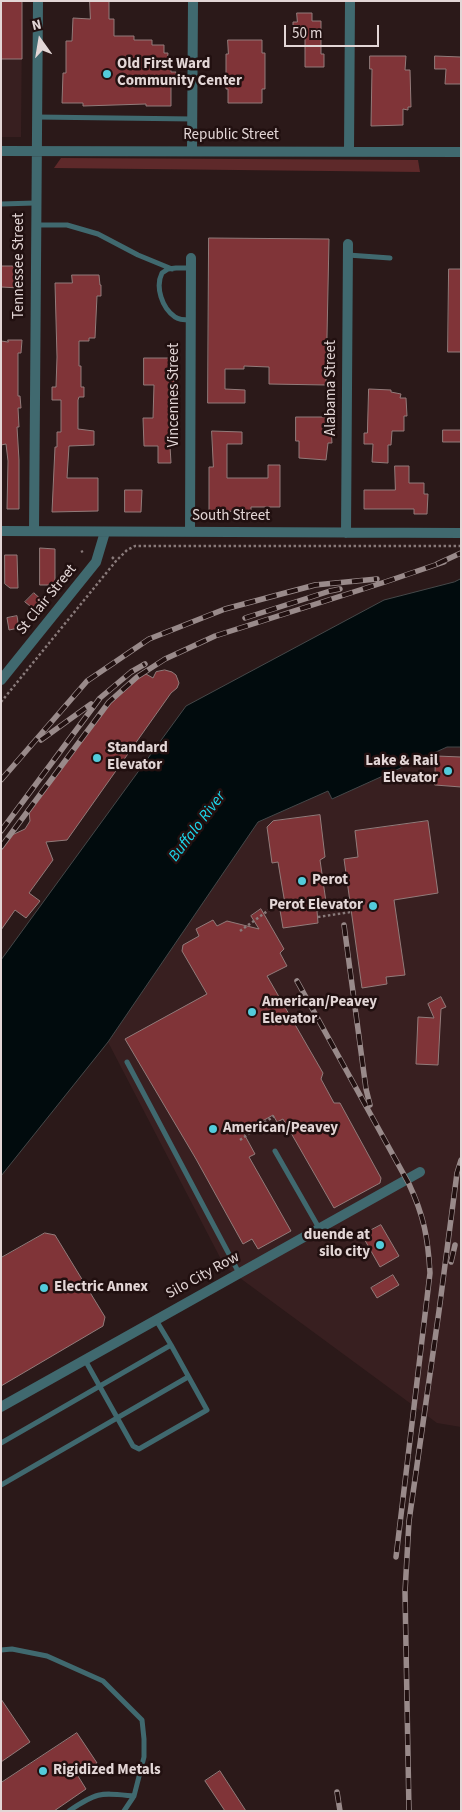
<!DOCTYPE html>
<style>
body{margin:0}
#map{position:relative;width:462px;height:1812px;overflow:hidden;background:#2b1919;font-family:"Source Sans 3",sans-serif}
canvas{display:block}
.frame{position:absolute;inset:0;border:2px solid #e3d6d6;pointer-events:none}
.north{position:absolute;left:15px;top:15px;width:50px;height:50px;-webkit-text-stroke:4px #211010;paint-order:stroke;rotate:347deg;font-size:14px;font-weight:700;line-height:20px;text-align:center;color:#e3d6d6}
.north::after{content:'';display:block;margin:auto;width:18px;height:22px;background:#e3d6d6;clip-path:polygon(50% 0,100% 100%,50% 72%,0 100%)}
.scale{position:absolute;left:284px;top:25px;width:95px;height:22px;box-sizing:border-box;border:2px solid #e3d6d6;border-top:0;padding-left:6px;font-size:15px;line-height:18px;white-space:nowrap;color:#e3d6d6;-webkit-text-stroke:4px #211010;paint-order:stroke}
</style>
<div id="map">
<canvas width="462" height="1812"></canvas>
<div class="frame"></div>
<div class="north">N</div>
<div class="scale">50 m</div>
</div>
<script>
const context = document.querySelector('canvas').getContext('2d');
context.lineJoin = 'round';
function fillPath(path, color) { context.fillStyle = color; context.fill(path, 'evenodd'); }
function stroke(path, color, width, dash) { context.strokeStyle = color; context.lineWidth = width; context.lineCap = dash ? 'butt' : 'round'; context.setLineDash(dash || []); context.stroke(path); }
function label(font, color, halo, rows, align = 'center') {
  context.font = font + ' "Source Sans 3",sans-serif'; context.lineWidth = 5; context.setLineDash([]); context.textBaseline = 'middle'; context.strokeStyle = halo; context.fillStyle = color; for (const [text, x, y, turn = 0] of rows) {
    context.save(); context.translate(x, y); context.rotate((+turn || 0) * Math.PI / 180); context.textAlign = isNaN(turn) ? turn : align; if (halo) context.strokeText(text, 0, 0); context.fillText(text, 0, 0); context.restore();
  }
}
const built = new Path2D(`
 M1,23H22L21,137H1Z
 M447,747H461V1427L437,1423L225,1267L108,1042L258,822L328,791L332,799Z`);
const green = new Path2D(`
 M61,158L418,160L420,172L54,168Z`);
const water = new Path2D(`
 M461,579V747H447L332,799L328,791L258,822L108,1042L1,1176V960L186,706L384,600L454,582Z`);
const building = new Path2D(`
 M1,1H22V59H1Z
 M90,1H109V19H114V36H134V40H152V45H164V53H168L167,65H171V72H176V82H171V106H146V104L83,106V103H62L63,73H66V41H72L73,18L90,19Z
 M297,13H312V21H321V54H324V67H305V35H300V33H293V22H297Z
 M228,40H262V53H265V89H262V103H228V89H226V54H228Z
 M370,56H406L405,70H410L411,107H408V110L403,109V125L371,126L372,69H370Z
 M435,56L461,57V84H445L446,69H435Z
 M209,238L329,239L326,385L269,384V367L244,366V369H225V389L245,390V403H208Z
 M1,266H21L20,288L1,287Z
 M449,269H461V352H448Z
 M72,275H99L100,285H101V296H97L95,338H89V341H79V366H81V387H84V397H79L78,400V429L94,431V445L69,446L67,478H98V511L52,512L55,447H57V432H61V400H52V387H56L57,357L55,283H72Z
 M8,340H22L21,353H18V396H20L21,408H18L19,427H17L19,460V509H7L8,461L6,444L1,445V341L8,342Z
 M144,358H174V385H171V418H174V446H170L171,463H158V446H144L143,418H153L154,385H144Z
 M369,389L391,390V392L401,394L400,398H406L407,416H404V431H392L391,445H388V463L372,462L373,444H364V433H367Z
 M296,417H330L332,443H328L326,460L299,458V441H296Z
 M443,430H461V442H443Z
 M212,431L242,432V444H227V478H268V465H280V507H251V512L223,511V514H209V467H213Z
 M395,466H409V483H424V494H428L427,514H414V509H364V490H395Z
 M125,490H142L141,512H125Z
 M40,548L55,549V585H40Z
 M5,555H17L18,588H10L5,584Z
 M34,593L43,601L35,610L25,602Z
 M17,616L19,628L9,630L7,618Z
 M165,670L172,672L176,675L179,683L177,688L171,693L67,840L46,842L53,860L29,893L40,901L26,918L15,910L1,930V848L12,835L25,829L30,821L29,811L109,705L140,676L146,674L153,678L156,672Z
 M436,756L461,757V787L435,785Z
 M320,815L325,857L320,860L327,909L317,911L318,923L283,928L280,910H286L278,862L272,863L267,827L273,821Z
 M428,821L438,893L394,900L405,975L386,977L387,984L362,988L344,859L358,857L355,831Z
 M261,909L284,949L280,953L287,966L267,976L323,1073L321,1079L334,1103H340L381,1178L380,1183L334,1208L283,1119L277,1122L273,1115L243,1132L255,1154L249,1157L291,1231L258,1249L252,1239L243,1244L196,1159L125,1039L207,994L182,951L183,945L199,936L196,929L213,920L217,926L227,921L259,929L251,916Z
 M441,997L446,1007L441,1009L438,1065L416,1064L418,1017L434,1018L428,1004Z
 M381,1225L399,1256L380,1267L362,1235Z
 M45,1233L55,1235L105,1317L103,1326L1,1386V1258Z
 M393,1275L399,1285L377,1298L371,1288Z
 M1,1699L30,1742L1,1762Z
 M77,1733L97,1763L78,1776L86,1789L54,1811H1V1783Z
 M220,1771L246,1811H225L205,1781Z`);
const path = new Path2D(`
 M81,552L83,551
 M112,557L116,561
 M1,702L116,561L127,550L135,546H461
 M318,917L351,912
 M240,931L284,899
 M240,1140L274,1116`);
const lane = new Path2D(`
 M37,117L193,119
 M1,204L35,203
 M36,225H67L98,234L138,255L172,269
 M348,255L390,258
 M191,320C186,320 179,320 175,317C162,308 155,287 162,273L168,269L176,268H191
 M127,1062L239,1273
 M275,1151L319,1228
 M85,1360L133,1446L139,1449L207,1410L171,1345
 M1,1443L171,1345L156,1320
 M1,1485L188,1377
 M1,1650L12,1649L47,1656L103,1681L142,1720L144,1739V1757L134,1796L124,1811
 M69,1811C98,1791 101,1793 134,1796`);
const street = new Path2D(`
 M1,151L461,152
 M192,151L193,1
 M349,151L350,1
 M1,531L461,533
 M34,531L38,1
 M190,532L191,258
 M346,533L348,244
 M1,680L96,562L105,532
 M1,1407L420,1172`);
const rail = new Path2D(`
 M437,564L461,553
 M245,618L330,591L340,589
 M41,740L91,704
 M1,780L87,681L149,639L225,609L315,585L377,579
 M1,831L100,698L131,672L145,664
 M1,847L109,702L137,677L165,659L215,636L385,582L444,562
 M344,925L366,1089L370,1105
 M297,981L409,1184C424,1216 428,1238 430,1273L396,1557
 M451,1262L455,1245
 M337,1792L340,1811
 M409,1811L405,1592L409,1521L439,1311L457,1173L461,1160`);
const markers = [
 [107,74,5,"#53cbdb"],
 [97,758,5,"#53cbdb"],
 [448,771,5,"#53cbdb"],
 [302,881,5,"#53cbdb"],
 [373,906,5,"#53cbdb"],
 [252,1012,5,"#53cbdb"],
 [213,1129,5,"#53cbdb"],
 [380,1245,5,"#53cbdb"],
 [44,1288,5,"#53cbdb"],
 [43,1771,5,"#53cbdb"]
];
const poiNames = [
 ["Old First Ward",117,65],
 ["Community Center",117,82],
 ["Standard",107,749],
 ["Elevator",107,766],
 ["Lake & Rail",438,762,"right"],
 ["Elevator",438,779,"right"],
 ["Perot",312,881],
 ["Perot Elevator",363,906,"right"],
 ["American/Peavey",262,1003],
 ["Elevator",262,1020],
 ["American/Peavey",223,1129],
 ["duende at",370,1236,"right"],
 ["silo city",370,1253,"right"],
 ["Electric Annex",54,1288],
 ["Rigidized Metals",53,1771]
];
const streetNames = [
 ["Republic Street",231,136],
 ["Tennessee Street",20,266,-90],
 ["Alabama Street",332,388,-90],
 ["Vincennes Street",175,395,-90],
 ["South Street",231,517],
 ["St Clair Street",47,600,-51],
 ["Silo City Row",203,1276,-29]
];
const waterNames = [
 ["Buffalo River",198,827,-53]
];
fillPath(built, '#381f20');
fillPath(green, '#5e292a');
fillPath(water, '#010b0d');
stroke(water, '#454849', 1);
fillPath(building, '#803438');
stroke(building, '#927b7a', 1);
stroke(path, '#897a7a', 2.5, [2.5, 2.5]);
stroke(lane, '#40696f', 5);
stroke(street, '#40696f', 10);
stroke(rail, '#998a8a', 5.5);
stroke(rail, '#211010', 4, [11]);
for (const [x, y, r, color] of markers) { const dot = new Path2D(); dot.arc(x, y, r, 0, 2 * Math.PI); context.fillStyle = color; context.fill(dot); stroke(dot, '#211010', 2); }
label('bold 15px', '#e3d6d6', '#211010', poiNames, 'left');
label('15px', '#e3d6d6', '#211010', streetNames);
label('italic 16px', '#1cd7ec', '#211010', waterNames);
</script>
